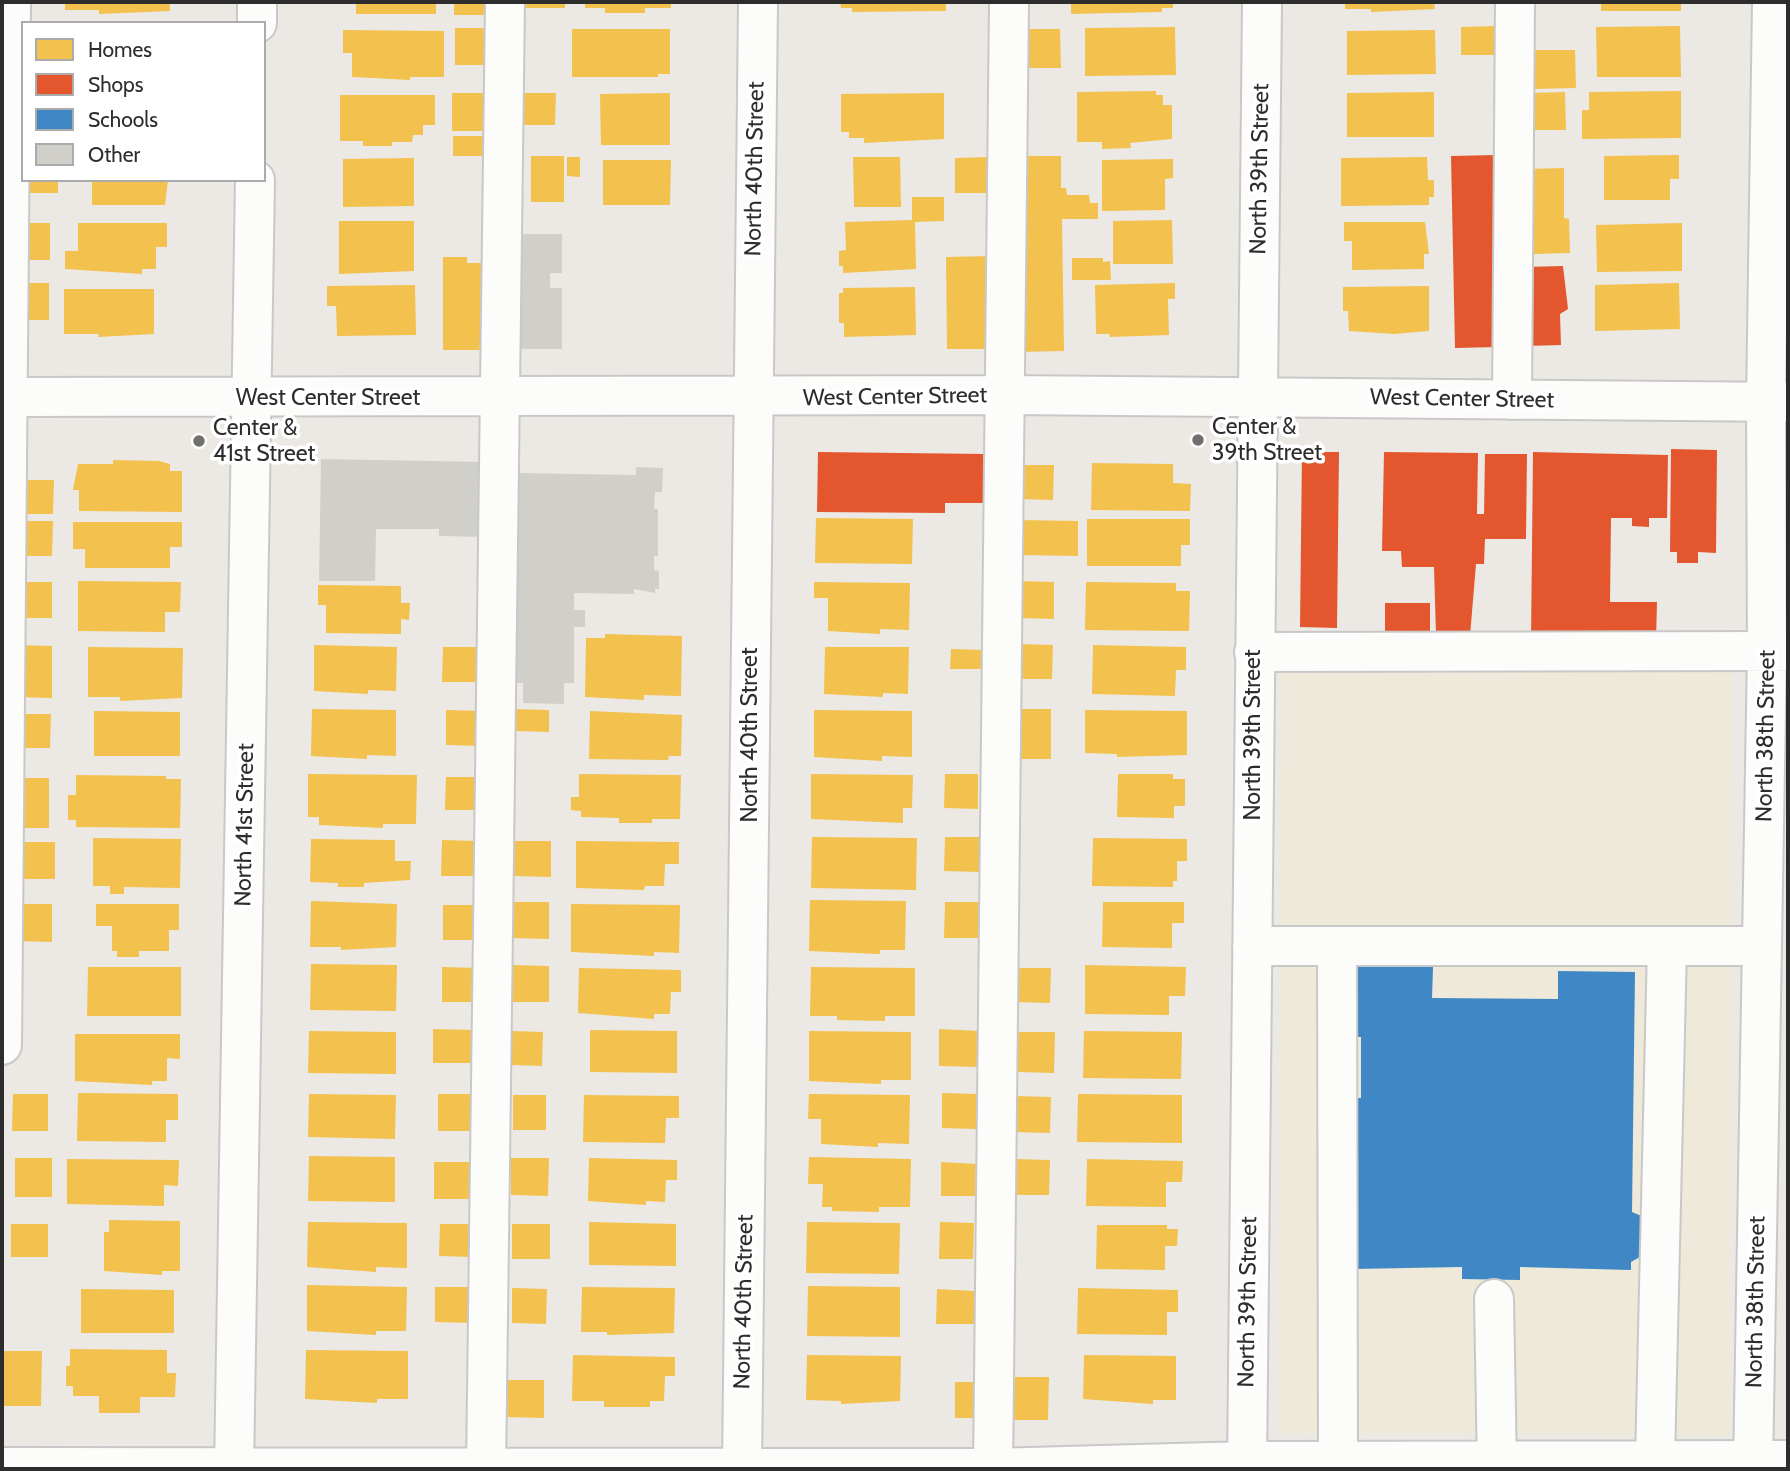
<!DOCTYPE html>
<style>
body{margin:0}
#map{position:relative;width:1790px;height:1471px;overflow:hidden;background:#ece9e4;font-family:Cabin,sans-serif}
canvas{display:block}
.frame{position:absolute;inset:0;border:4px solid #2d2d2d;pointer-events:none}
.legend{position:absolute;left:21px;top:21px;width:245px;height:161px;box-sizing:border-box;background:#fff;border:2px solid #ababab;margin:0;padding:9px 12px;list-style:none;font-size:21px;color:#2d2d2d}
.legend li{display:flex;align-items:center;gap:14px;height:35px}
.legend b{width:35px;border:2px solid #ababab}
</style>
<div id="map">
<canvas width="1790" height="1471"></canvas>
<div class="frame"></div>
<ul class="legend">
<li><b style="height:19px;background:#f2c14e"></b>Homes</li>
<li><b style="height:19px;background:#e4572e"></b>Shops</li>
<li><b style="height:19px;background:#3f88c5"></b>Schools</li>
<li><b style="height:19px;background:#d1cfca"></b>Other</li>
</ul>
</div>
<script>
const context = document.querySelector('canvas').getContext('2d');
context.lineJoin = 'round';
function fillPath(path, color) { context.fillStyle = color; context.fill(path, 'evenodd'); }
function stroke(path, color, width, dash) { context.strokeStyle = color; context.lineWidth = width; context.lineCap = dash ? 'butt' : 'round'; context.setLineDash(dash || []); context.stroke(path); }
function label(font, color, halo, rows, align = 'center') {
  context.font = font + ' Cabin,sans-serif'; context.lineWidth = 7; context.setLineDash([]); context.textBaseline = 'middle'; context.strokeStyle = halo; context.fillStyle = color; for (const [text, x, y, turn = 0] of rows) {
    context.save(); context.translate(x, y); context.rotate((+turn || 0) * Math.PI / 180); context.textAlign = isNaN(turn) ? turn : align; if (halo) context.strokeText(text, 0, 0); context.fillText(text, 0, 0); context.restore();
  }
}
const education = new Path2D(`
 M1282,665L1732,666L1730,1435L1279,1433Z`);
const homes = new Path2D(`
 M65,2H170V11L99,14V10H65Z
 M356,2H436V14H356Z
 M454,2H491V15H454Z
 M524,2H565V8H524Z
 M585,2H671V8H645V13H605V8H585Z
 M840,2H946V11L852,12V8H841Z
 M1071,2H1173V8H1162V12L1071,14Z
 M1345,2H1434L1435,9L1371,12V9H1345Z
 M1601,2H1681V11H1601Z
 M1495,26L1496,55H1461V27Z
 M1680,26L1681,77H1597L1596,27Z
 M1175,27L1176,75L1085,76V28Z
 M455,28H490V65H455Z
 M572,29H670V74H658V77H572Z
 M1027,29H1060L1061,68H1027Z
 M343,30L444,31V77H410V80L352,77V53H343Z
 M1435,30L1436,74L1347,75V31Z
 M1533,50H1575L1576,88L1534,89Z
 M1156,91V95H1163V105H1172V139L1130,143L1131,148L1102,149V142H1077V92Z
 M1681,91V138L1582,139V110H1589V92Z
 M1434,92V137H1347V93Z
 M1565,92L1566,130H1528L1527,93Z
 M452,93H490V131H452Z
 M524,93H556L555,125H524Z
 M670,93V145H601L600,94Z
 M944,93V139L864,143V138H849V132H841V94Z
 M340,95H435V125H423V135H413L412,142H392V146H363V141H340Z
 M453,136H489V156H453Z
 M1679,155V179H1670V200H1604V156Z
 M531,156H564V202H531Z
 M1023,156H1061V188H1066L1067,195H1089L1090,203H1098V219H1062L1064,351L1017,352Z
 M567,157H580V177L567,176Z
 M853,157H900L901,207H854Z
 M988,157V193H955V158Z
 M1427,157L1428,180H1434V197H1429V205L1341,206V158Z
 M414,158V206L343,207V159Z
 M1173,159V178L1165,179V210L1102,211V160Z
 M603,160H671L670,205H603Z
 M1564,168V218L1569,219L1570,253L1534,254V218H1526V169Z
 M23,180H58V193H23Z
 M92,180H168L165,205H92Z
 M912,197H944V221L915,222L916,269L843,273V266H839V251L846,250L845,222L912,220Z
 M1172,220L1173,264H1113V221Z
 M339,221H414V271L339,274Z
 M1344,222H1425L1429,254H1424V269L1352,270V241H1344Z
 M19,223H50V260H17Z
 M78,223H167V247H156V269H142V274L65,269V251H78Z
 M1682,223V271L1597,272L1596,225Z
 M991,256L990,349H947L946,257Z
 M443,257H467V263H488V350H443Z
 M1072,258H1103V262L1110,261L1111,280H1072Z
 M17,283H49V320H17Z
 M1175,283V299H1168L1169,335L1110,337L1109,334H1096L1095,285Z
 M1679,283L1680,329L1595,331V285Z
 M415,285L416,335L337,336L336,306H327V286Z
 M1429,286V331L1394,334L1349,331L1348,311H1343V287Z
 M915,287L916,335L844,337V323H839V293H843V288Z
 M64,289H154V334L98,337L99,334H64Z
 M113,460L159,461L170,464V471H182V512L79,511V490H73L78,464H113Z
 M1092,463L1173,464V483L1191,484L1190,511L1091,510Z
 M1019,465H1054L1053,500L1018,499Z
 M20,480H54L53,514H20Z
 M816,518L913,519L912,564L815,563Z
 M1087,519H1190V545H1181V566H1087Z
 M1018,520L1078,521V556L1018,555Z
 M18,521H53L52,556H18Z
 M73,522H182V547H170V568H85V549H73Z
 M78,581L181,582L180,612H165V632L78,631Z
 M1019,581L1054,582V619L1019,618Z
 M17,582H52V618H17Z
 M814,582L910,583L909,630L880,629V634L828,631V598H814Z
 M1086,582L1176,583V591H1190L1189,631L1085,630Z
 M318,585L401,586V603H410L409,620L401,619V634L326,633V605H318Z
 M605,634L682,636L681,696L644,695V700L585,697L586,638H605Z
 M1018,644L1053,645L1052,679H1018Z
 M16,645L52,646V698L15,697Z
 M314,645L397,647L396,691L368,690V694L314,691Z
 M1093,645L1186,647V670H1176L1175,696L1092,694Z
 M88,647L183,648L182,698L120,701V697H88Z
 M443,647H479V682H442Z
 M825,647H909L908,694L883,693V697L824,694Z
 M951,649L984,650L983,669H950Z
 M312,709L396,710V756L367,755V759L311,756Z
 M515,709L549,710V732L515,731Z
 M1020,709H1051V759H1016Z
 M446,710L482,711L481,746L446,745Z
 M814,710L912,711V757L882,756V761L814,757Z
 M1085,710L1187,711V755L1117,757V754L1085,753Z
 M94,711L180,712V756H94Z
 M590,711L682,715L681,756H669L668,760L589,759Z
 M17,714H51L50,748H17Z
 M308,774L417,775L416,824H383V828L319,825V817H308Z
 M579,774L681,775L680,819H652V823H619V818L581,817V811L571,810V797H579Z
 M811,774L913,775L912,808H903V823L811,819Z
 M945,774H978V809L944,808Z
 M1118,774H1173V779H1185V806H1174V818L1117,817Z
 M76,775L166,776V779H181L180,828L76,827V820H68V795H76Z
 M446,777H482L481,810H445Z
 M14,778H49V828H14Z
 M812,837L917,838L916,890L811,888Z
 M945,837H979V872L944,871Z
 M93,838L181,839L180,888L124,887V894H110V886H93Z
 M1093,838L1187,839V861H1177V881H1173V887L1092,886Z
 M311,839L395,840V861H411L410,880L364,883V887H338V883L310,882Z
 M442,840L477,841V876H441Z
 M513,841H551V877L513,876Z
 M576,841L679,842V864H665L664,886H645L644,890L576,888Z
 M19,842H55V879H19Z
 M810,900L906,901L905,950H880V954L809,951Z
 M311,901L397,904L396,947L341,950V947H310Z
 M513,902H549V939L512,938Z
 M945,902H979V938H944Z
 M1103,902H1184V923H1172V948L1102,947Z
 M15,904H52V942L14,941Z
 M96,904H179V930H169V951H139V957H117V951H112V926H96Z
 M571,904L680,905L679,953L654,952V956L571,952Z
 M443,905H479L478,940H443Z
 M311,964L397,965L396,1011L310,1010Z
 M513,965L549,966V1002H513Z
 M1085,965L1186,967L1185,996H1169V1015L1085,1014Z
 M88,967H181V1016H87Z
 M442,967L478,968V1002H442Z
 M811,967L915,968V1016H885V1021L837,1020V1016H810Z
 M579,968L681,970V992H671L670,1014H654V1019L578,1013Z
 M1016,968H1051L1050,1003L1015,1002Z
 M433,1029L476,1030L475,1063H433Z
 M939,1029L980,1031V1067L939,1066Z
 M590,1030L677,1031V1073L590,1072Z
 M309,1031L396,1032V1074L308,1073Z
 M512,1031L543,1032L542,1066L511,1065Z
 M809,1031L911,1032V1080H881V1084L809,1081Z
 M1084,1031L1182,1032L1181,1079L1083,1078Z
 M1017,1032H1055L1054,1073L1017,1072Z
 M75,1034H180V1059L167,1058V1081H152V1085L75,1081Z
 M78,1093L178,1094V1120H166V1142L77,1141Z
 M942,1093L976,1094V1129L942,1128Z
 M13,1094H48V1131H12Z
 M309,1094L396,1095L395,1139L308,1137Z
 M438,1094H475V1131H438Z
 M809,1094L910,1095L909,1144L878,1143V1147L821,1144V1119H808Z
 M1078,1094L1182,1095V1143L1077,1142Z
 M513,1095H546V1130H513Z
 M584,1095L679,1096V1118H666L665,1143L583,1142Z
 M1014,1096L1051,1097L1050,1133L1014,1132Z
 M309,1156L395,1157V1202L308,1201Z
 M809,1157L911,1159L910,1207H879V1212L832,1211V1207H822L823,1184H808Z
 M15,1158H52V1197H15Z
 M511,1158H549L548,1196L511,1195Z
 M589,1158L677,1160V1180H666L665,1202L646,1201V1205L588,1201Z
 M67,1159L179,1160L178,1186L164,1185V1206L67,1204Z
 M1014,1159L1050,1160L1049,1195H1014Z
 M1087,1159L1183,1161L1182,1182H1166V1207L1086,1206Z
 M434,1162H472L471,1199H434Z
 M941,1162L976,1164L975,1196H941Z
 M109,1220L180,1221V1271H162V1275L104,1271V1232H109Z
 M308,1222L407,1223V1268L376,1267V1272L307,1267Z
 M589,1222L676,1224V1266L589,1265Z
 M807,1222L900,1223L899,1274L806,1273Z
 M940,1222L974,1223L973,1259H939Z
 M11,1224H48V1257H11Z
 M440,1224H473V1257L439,1256Z
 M512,1224H550V1259H512Z
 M1097,1225H1167V1229H1178L1177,1246H1165V1270L1096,1269Z
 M307,1285L407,1287L406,1331H376V1335L307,1331Z
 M808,1286L900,1287V1337L807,1336Z
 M435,1287H472V1323L435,1322Z
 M582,1287L675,1288L674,1333L607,1335V1332H581Z
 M512,1288L547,1289L546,1324L512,1323Z
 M1078,1288L1178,1290V1312H1167V1335L1077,1334Z
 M81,1289L174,1290V1333H81Z
 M937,1289L974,1291V1324H936Z
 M70,1349L167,1350V1373H176L175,1397H140V1413H99V1396H73V1386H66V1366H70Z
 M306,1350L408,1351V1399H377V1403L305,1399Z
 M4,1351H42L41,1406H3Z
 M573,1355L675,1357V1376H665L664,1401H650V1407H604V1401H572Z
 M807,1355L901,1356L900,1401L841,1404V1401L806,1400Z
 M1084,1355L1176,1356V1400H1153V1404L1083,1399Z
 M1013,1377H1049L1048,1420H1012Z
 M505,1380H544V1418L505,1417Z
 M955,1382H978V1418H955Z`);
const shops = new Path2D(`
 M1496,155L1498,347L1455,348L1451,156Z
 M1563,266L1568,309L1560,314L1561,345L1526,346L1525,267Z
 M1671,449L1717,450L1716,553L1698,552V563H1677V552H1670Z
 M818,452L985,454V503H945V513L817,512Z
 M1302,452H1339L1337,628L1300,627Z
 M1384,452L1478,453L1477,514H1484L1485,454H1527L1526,539H1485L1484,564H1476L1470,636L1436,635L1434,567H1402L1401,551H1382Z
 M1533,452L1668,455L1667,518H1649V527L1632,526V518H1611L1610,602H1657L1656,641L1531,640Z
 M1385,603H1430V636L1385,635Z`);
const schools = new Path2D(`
 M1355,966L1433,967L1432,998L1558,999V971L1635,972L1632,1212L1644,1217L1647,1253L1631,1262V1270L1520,1267V1280L1462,1279V1267L1352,1269L1353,1200H1358L1356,1098H1361V1037H1354Z`);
const building = new Path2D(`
 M518,234H562V273H550V288H562V349H518Z
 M321,459L486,462L485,537L439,536V529H376L375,581H319Z
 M636,467L663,468L662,492H655L654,509H658V556H654V570L659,571V589H655V593L634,589V594L574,593V610H585V627H574V683H564V704L523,703V683H513L516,473L636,475Z`);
const minor = new Path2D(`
 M257,23V2
 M2,397L1007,395L1788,402
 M1512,400L1515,2
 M1254,652L1788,651
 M1252,946H1762
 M1337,946L1338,1461
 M2,1045L11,2
 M1494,1299L1497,1469
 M1655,1460L1667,946
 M2,1467L993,1468L1247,1461L1788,1460
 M234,1469L255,180
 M486,1469L505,2
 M742,1469L758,2
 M993,1469L1009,2
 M1247,1469L1262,2
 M1753,1469L1767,651L1766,402L1772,2`);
const markers = [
 [1198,440,7,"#706f6d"],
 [199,441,7,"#706f6d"]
];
const streetNames = [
 ["North 40th Street",755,169,-89],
 ["North 39th Street",1260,169,-89],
 ["West Center Street",895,397,-1],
 ["West Center Street",328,398],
 ["West Center Street",1462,399,1],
 ["North 40th Street",750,735,-90],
 ["North 39th Street",1253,735,-90],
 ["North 38th Street",1766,736,-89],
 ["North 41st Street",245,825,-89],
 ["North 40th Street",744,1302,-89],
 ["North 39th Street",1248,1302,-89],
 ["North 38th Street",1756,1302,-89]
];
const poiNames = [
 ["Center &",1212,427],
 ["39th Street",1212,453],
 ["Center &",213,428],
 ["41st Street",213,454]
];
fillPath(education, '#eee9d9');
fillPath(homes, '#f2c14e');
fillPath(shops, '#e4572e');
fillPath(schools, '#3f88c5');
fillPath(building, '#d1cfca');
stroke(minor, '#c9c8c8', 42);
stroke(minor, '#fcfcfb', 38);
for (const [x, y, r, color] of markers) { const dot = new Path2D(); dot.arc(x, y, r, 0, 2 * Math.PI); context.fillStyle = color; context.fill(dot); stroke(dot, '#fff', 2.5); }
label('23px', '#2d2d2d', '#fff', streetNames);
label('23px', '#2d2d2d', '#fff', poiNames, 'left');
</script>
